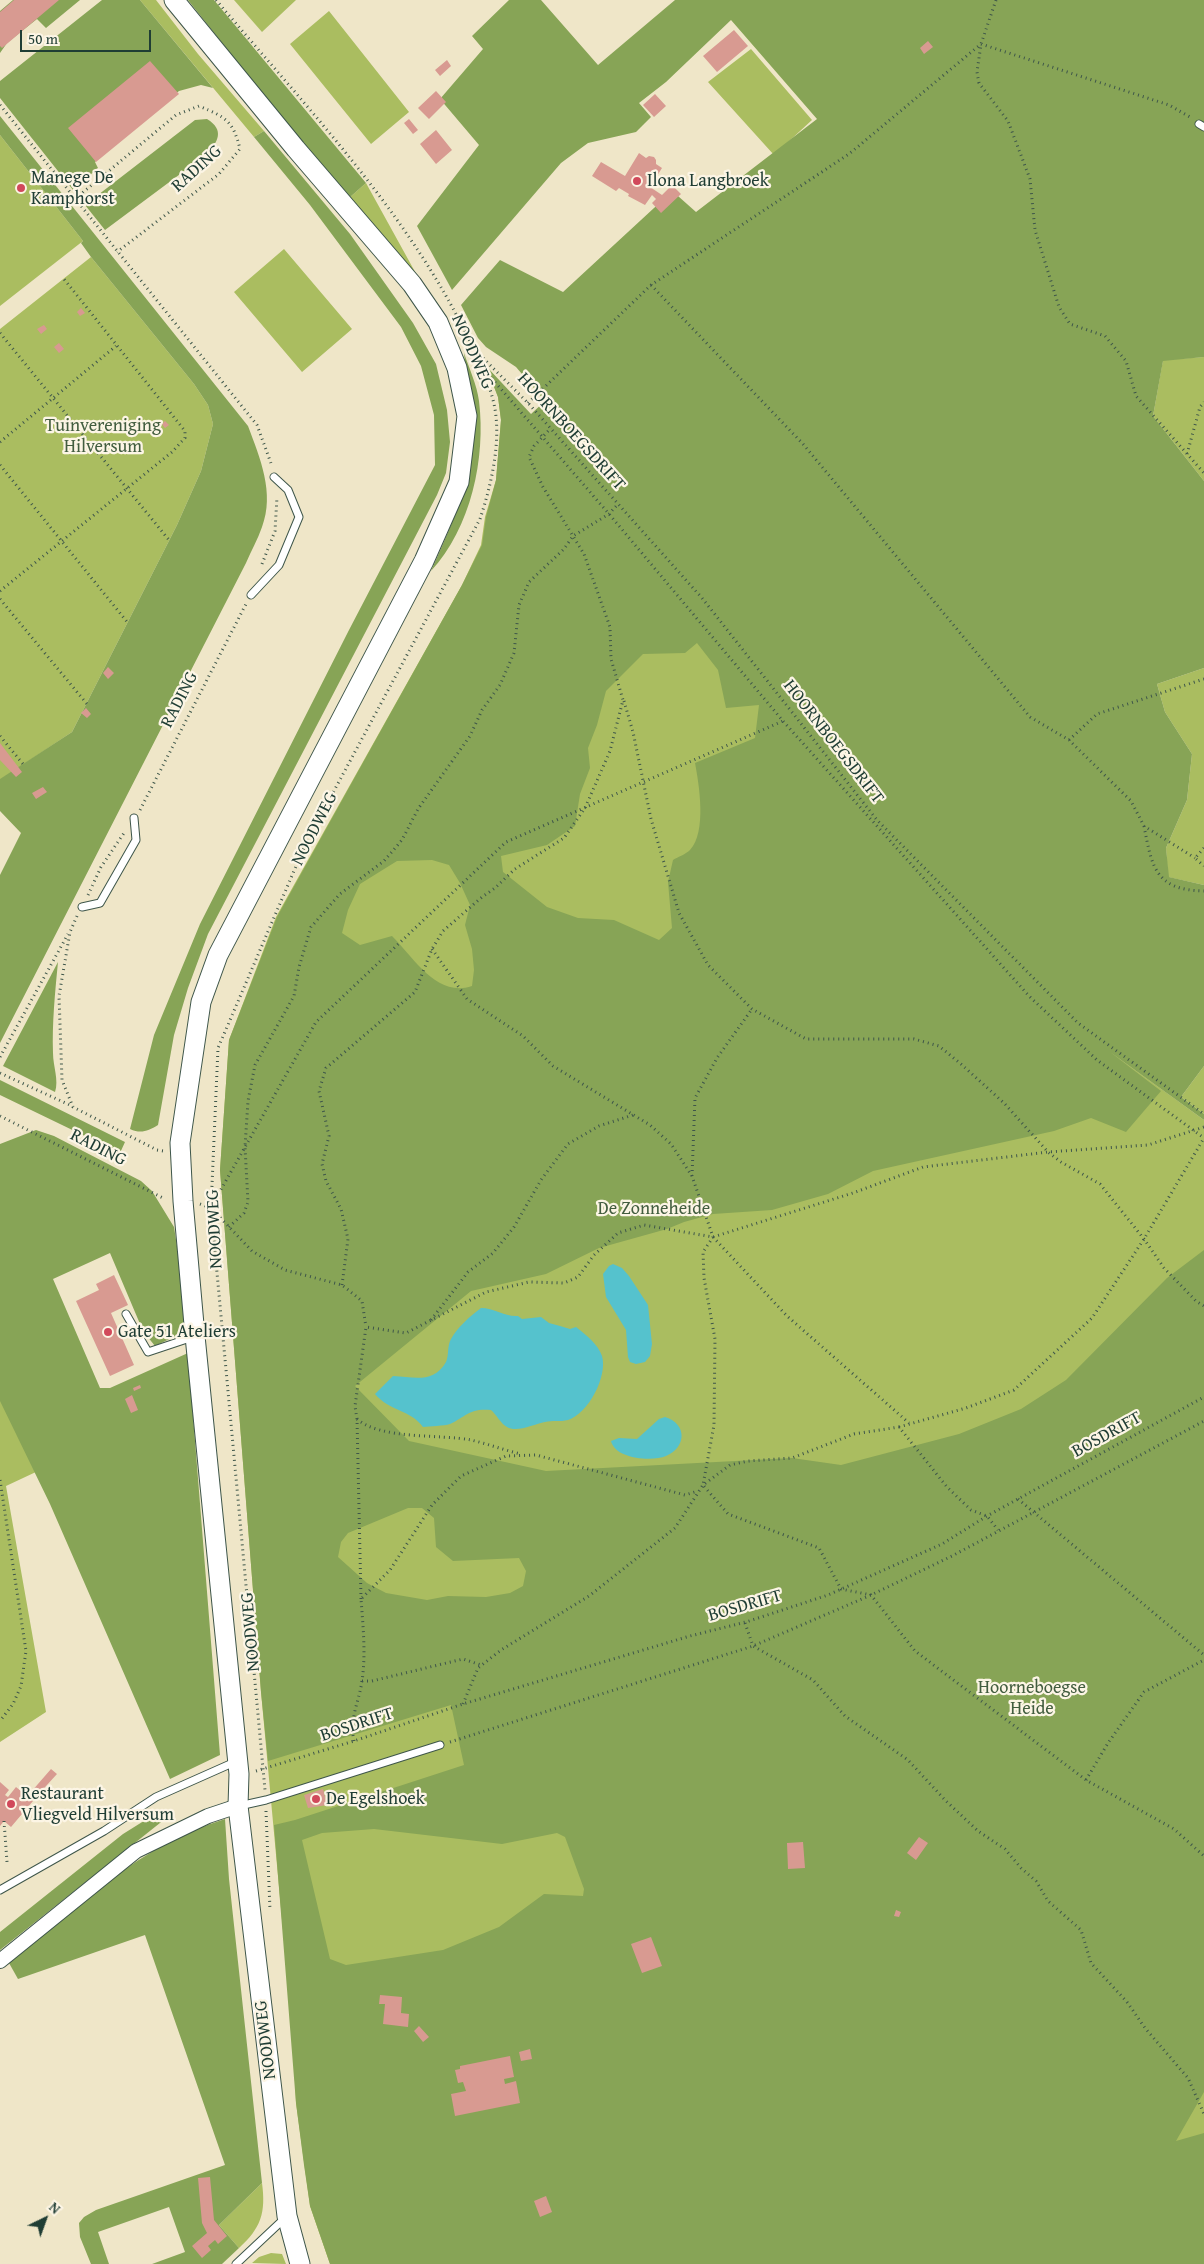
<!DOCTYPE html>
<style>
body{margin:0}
#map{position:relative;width:1204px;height:2264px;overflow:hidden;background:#efe6c8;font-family:"Gentium Book Plus",serif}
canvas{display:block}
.north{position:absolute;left:20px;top:2194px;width:50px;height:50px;-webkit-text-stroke:4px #fcf5e5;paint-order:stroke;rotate:42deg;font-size:14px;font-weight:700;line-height:20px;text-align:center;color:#1f3d34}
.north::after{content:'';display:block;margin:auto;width:18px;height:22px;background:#1f3d34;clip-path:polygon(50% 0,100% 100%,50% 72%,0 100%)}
.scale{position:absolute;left:20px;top:30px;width:131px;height:22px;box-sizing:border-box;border:2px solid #1f3d34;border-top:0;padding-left:6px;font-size:15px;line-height:18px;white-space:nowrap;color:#1f3d34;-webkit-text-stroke:4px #fcf5e5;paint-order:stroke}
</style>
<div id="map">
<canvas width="1204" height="2264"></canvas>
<div class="north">N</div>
<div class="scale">50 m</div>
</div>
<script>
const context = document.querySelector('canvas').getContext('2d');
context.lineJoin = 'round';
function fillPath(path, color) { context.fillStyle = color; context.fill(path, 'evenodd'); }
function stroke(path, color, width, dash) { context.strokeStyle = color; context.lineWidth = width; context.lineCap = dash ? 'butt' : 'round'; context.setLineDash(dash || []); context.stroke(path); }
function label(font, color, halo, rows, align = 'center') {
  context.font = font + ' "Gentium Book Plus",serif'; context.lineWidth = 4.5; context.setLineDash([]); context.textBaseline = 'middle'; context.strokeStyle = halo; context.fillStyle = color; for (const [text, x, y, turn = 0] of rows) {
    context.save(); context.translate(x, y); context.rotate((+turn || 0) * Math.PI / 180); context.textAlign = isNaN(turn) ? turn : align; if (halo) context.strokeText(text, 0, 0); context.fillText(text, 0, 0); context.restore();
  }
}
const green = new Path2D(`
 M140,0H156L198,54L264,131L254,137Z
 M234,0H296L262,32Z
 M329,11L409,112L371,144L290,44Z
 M751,49L812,120L774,155L708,82Z
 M0,135L83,241L0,306Z
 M366,183L419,279L349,198Z
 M284,249L352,329L302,372L234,292Z
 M91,257L194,384L208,405L213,424L201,471L177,525L72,732L0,780V329Z
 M1204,357V481L1153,416L1163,360Z
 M486,366L1076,1027L1204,1120V2264H330L310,2206L296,2103L293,2039L261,1692L220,1170L229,1040L276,917L462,585L481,545L485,517L496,480L501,420L498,397Z
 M1204,668V885L1168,877L1166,848L1187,800L1192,754L1165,712L1157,684Z
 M1204,1066V1114L1181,1097Z
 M0,1389L38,1471L6,1486L46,1712L0,1742Z
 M262,2183C266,2213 261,2228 239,2248L219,2225Z
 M271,2253L282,2254L286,2264L252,2263L259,2257Z`);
const forest = new Path2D(`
 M13,0H80L46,28L37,19L7,43L0,53V11Z
 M102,0H140L213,88L201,85L179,91L100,157L95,162L98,168L73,190L0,98V81Z
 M188,0H214L366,183L349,198L260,91Z
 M509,0H541L598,65L675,0H1204V357L1163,361L1153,416L1204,481V668L1157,684L1165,712L1192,754L1187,800L1166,848L1169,877L1204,885V1066L1181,1097L1204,1114V1120L1110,1052L1161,1091L1126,1132L1091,1118L1054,1131L873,1171L828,1194L772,1210L713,1214L684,1222L667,1229L599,1248L546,1274L471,1291L355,1386L409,1441L546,1471L792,1458L841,1465L959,1434L1021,1409L1066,1380L1167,1278L1204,1250V2092L1176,2141L1204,2133V2264H330L310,2206L304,2165L296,2103L274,1825L295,1820L464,1765L451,1705L268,1761L261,1692L220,1170L229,1040L277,917L462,585L482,545L486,517L496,480L501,420L498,397L486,366L531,414L545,401L516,367L486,347L478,338L461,305L500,260L563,292L667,196H678L696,212L817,119L731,20L666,82L639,103L651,117L636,132L588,143L561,163L452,290L417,226L479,145L440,99L483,49L472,36ZM697,643L718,670L726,708L759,705L755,738L695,763C699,784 707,832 690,850C686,854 678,857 673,860L668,882L672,928L659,940L614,920L578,918L547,907L503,872L501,856L547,845L575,826L580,794L590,768L588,748L597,725L606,691L643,654L685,653ZM432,860L449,865L460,883L470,905L465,925L472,949L474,970L472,986C437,998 414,958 392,936L360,945L342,933L348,910L360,884L397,861ZM408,1508H422L434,1518L436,1547L453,1561L519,1558L526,1571L523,1586L510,1593L486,1597L448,1596L427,1600L386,1593L367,1583L338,1557L341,1542L348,1533ZM374,1829L502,1844L557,1833L565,1837L584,1889L583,1896L544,1894L499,1927L443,1950L346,1965L330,1959L302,1840L322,1833Z
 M0,116L248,426C260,458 275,493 262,527C258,539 251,551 246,563L0,1043V875L21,833L0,811V779L72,732L177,525L201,471L213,424L208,405L194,384L91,257L81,243L83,241L0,135Z
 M207,119C225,130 218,142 207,154L105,230L85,205L195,120Z
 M264,131L350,234L413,323L436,364L447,410L450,442L446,473L437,495L208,934L188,988L174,1035L158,1125C148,1131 141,1134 130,1129L154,1035L200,924L349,630L435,465L434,415L421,366L401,327L310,205L254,137Z
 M464,353C469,368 477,385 479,401C486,458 471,528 431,571C454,521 475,472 475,417C475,395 465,374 464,353Z
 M58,962C55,993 52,1023 53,1053C53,1066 59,1080 55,1092L3,1066Z
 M0,1080L125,1142L120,1153L0,1095Z
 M36,1130L54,1136L141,1181L152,1191L174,1227L182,1278L186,1331L155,1346L143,1331L110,1253L53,1279L100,1388H110L188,1353L220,1755L170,1779L50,1504L0,1401V1144Z
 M147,1819H165L0,1950V1932L123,1834Z
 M225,1819L229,1879L262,2183L219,2225L239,2248L222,2264H152L185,2252L169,2207L98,2232L109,2264H91L80,2237L79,2223L84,2217L96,2210L225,2165L145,1935L18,1979L9,1963C75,1908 141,1844 225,1819Z`);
const water = new Path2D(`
 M613,1264L622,1268L629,1276L648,1305L652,1344L650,1356L645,1362L636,1364L630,1362L628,1357L626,1330L606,1297L603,1274L609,1266Z
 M481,1308C494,1308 505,1317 518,1316L522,1319L541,1317L549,1323L560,1326L570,1329L576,1327C586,1335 598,1344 602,1356C608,1376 588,1414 568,1420C560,1422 552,1420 545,1422C534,1424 517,1433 507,1427C501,1424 496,1414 491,1410C469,1408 467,1416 450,1424C444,1426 430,1426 423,1427C411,1410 389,1411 375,1394L393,1376C414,1377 433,1384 446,1362C449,1356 447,1346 451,1339C458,1327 469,1317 481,1308Z
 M665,1417C688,1424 686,1448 666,1456C652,1462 615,1459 611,1441L619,1438L637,1439L659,1419Z`);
const building = new Path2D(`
 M14,0H59L2,48L0,46V12Z
 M734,30L748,46L717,72L703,56Z
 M928,41L933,47L924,54L920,48Z
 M447,60L451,66L440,76L435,70Z
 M150,61L179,94L96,162L68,128Z
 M436,91L446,102L429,119L418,108Z
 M655,94L666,106L654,117L643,105Z
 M409,119L418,130L413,134L404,123Z
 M436,130L452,150L436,164L420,144Z
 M639,153L646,158L649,156L654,157L656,160V164L662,168L650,187L662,195L672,185L681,194L661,213L652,203L656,199L652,195L645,205L628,196L629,194L619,188L616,191L592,176L601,162L625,176Z
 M81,308L85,313L80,316L77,312Z
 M44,325L47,329L41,334L37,329Z
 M59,343L64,349L59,353L54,347Z
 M165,421L169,425L165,428L162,424Z
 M108,667L114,673L108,679L103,673Z
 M86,708L91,714L87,718L81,713Z
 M0,743L22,772L16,777L0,760Z
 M43,787L47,792L36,799L32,793Z
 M114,1275L128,1305L111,1313L134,1365L110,1376L76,1301L99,1290L96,1284Z
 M140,1385L141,1388L134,1391L133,1388Z
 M132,1395L138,1410L131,1413L125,1399Z
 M51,1769L57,1774L36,1797L31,1792Z
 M0,1782L9,1790L5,1795L8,1797L16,1787L33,1801L11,1827L4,1821L0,1826Z
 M323,1789L327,1805L308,1808L304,1795Z
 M919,1837L928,1843L916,1860L907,1853Z
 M803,1842L805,1868L788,1869L787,1843Z
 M896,1910L901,1912L899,1917L894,1916Z
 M651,1937L662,1966L642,1973L631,1944Z
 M380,1995L402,1997L401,2013L409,2014L408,2027L383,2024L385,2004H379Z
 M419,2026L429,2037L423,2042L414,2031Z
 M530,2049L532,2059L521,2061L519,2052Z
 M510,2056L514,2077L504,2079L505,2084L516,2081L520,2103L455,2116L451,2094L466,2091L463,2082L458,2083L455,2070L460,2069V2066Z
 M210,2177L214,2220L227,2236L218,2244L215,2240L208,2246L211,2250L202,2258L192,2246L207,2233L202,2223L198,2178Z
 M546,2196L552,2212L540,2217L534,2201Z`);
const path = new Path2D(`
 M216,0C301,101 394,198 456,314C471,343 487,373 494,404C502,440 491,486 480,519L306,843L218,1048L211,1208L265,1790
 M996,0L981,44L977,72L979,83L1008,121L1030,179L1035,230L1059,307L1070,324L1105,336L1126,361L1136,396L1204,473
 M981,44L1169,105L1190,117
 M0,105L257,425L272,466
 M75,199L176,115L199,106C225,117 233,120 240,149L219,174L117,252
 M651,285L803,444L1030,717L1069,740L1131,801L1144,826L1195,858
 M0,333L169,540
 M476,351L528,403L702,598L877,820L1078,1023L1204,1114
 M482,367L609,514L783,721L1029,996L1097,1060L1204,1138
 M528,403L651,285L849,154L981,44
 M0,442L116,346
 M1187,454L1200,407L1204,402
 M0,465L128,623
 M262,564L275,531L277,497
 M0,591L172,452L185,438V431L64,279
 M0,599L87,704
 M624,701L633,732L651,819L679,913L708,965L752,1009L806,1039H914L939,1046L961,1064L1004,1103L1048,1152L1061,1162L1100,1184L1144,1239L1164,1268L1196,1301L1204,1306
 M0,736L23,764
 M1069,740L1097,714L1204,679
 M140,810L246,604
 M1144,826C1152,867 1155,890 1204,891
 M1204,848L1195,858L1204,866
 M88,895L101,867L124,833
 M77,916L70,932L59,996L62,1080L73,1107L157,1150L163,1151
 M432,949L467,999L523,1036L553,1066L650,1125L671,1144L692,1176L713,1237L703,1252L704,1278L715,1339L714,1425L703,1485L728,1514L819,1548L841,1589L871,1595L915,1651L1086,1780L1174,1829L1204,1856
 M0,1057L68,934
 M0,1073L72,1106
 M0,1116L165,1199
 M692,1176L695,1098L717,1058L752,1009
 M200,1204L211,1208L252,1251L285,1270L342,1285L362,1301L366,1327
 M211,1207L316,1022L506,842L783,721
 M229,1227L244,1213L248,1202L245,1147L248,1101L255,1065L294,996L299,967L311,927L340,894L384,861L402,840L418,809L470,736L482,710L500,685L514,653L519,605L529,582L564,549L573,536L609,514L618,504
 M713,1237L787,1316L909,1423
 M342,1285L348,1239L341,1209L326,1181L322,1164L329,1136L319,1091L326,1068L415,992L432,949L443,931L482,897L495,888L515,869L564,838L585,808L610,751L623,700L611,659L610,627L584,554L543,487L529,457L534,446L551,428
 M431,1320L468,1272L493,1253L514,1227L541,1180L568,1144L599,1126L633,1115
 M357,1419C381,1440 441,1434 471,1440C488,1444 504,1450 521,1454
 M899,1427L966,1408L1014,1390L1092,1318L1144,1239L1204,1138
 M0,1480L26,1651L21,1686L13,1704L0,1721
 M1018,1499L1204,1655
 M361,1599L357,1419L355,1406L366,1327L406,1333L486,1292L529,1282L564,1283L578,1277L594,1255L618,1233L644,1225L713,1237L853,1193L923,1167L1048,1152L1148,1145L1204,1127
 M745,1623L753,1646L813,1680L845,1716L908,1760L946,1801L978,1831L1005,1849L1021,1868L1036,1881L1048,1901L1081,1930L1091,1963L1127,2002L1145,2028L1188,2078L1204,2114
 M362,1681H372L463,1659L481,1665
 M463,1704L478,1668L501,1650L589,1596L675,1528L703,1485L730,1465L748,1461L792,1458L854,1434L899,1427L947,1487L971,1510L987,1516L998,1530
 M354,1741C349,1719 359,1702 362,1681C366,1654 363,1626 361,1599L390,1570L432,1505L461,1476L506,1456L536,1455L685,1495L698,1491
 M450,1742L753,1646L871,1595L952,1556L1204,1421
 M256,1771L354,1741L463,1704L690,1636L746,1622L828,1595L942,1544L987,1516L1204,1397
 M1086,1780L1108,1743L1144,1692L1204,1660
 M266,1811L270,1910
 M4,1821L7,1862`);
const lane = new Path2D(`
 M1199,124L1204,127
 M251,595L279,565L299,517L288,490L274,477
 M82,907L100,903L136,840L134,818
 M126,1314L148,1352L193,1337
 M239,1806L266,1800L440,1745
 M0,1890L104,1831L156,1797L237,1761
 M236,2264L285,2218`);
const street = new Path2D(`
 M0,1961L136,1851L208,1816L238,1806`);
const secondary = new Path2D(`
 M174,0L296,149L412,284L438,322L457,368L467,416L459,482L424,561L218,955L201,1002L180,1143L183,1201L195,1336L239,1774L238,1806L287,2216L300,2264`);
const markers = [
 [637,181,5,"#d1495b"],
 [21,188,5,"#d1495b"],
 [108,1332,5,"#d1495b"],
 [316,1799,5,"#d1495b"],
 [11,1804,5,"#d1495b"]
];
const streetNames = [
 ["RADING",197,169,-42],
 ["NOODWEG",472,352,66],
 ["HOORNBOEGSDRIFT",571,432,48],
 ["RADING",180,700,-63],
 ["HOORNBOEGSDRIFT",833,742,52],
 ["NOODWEG",315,829,-63],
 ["RADING",98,1148,27],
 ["NOODWEG",215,1229,-93],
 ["BOSDRIFT",1107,1435,-29],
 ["BOSDRIFT",745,1606,-16],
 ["NOODWEG",251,1632,-95],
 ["BOSDRIFT",357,1725,-18],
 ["NOODWEG",266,2040,-97]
];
const poiNames = [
 ["Manege De",31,178],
 ["Kamphorst",31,199],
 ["Ilona Langbroek",647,181],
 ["Gate 51 Ateliers",118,1332],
 ["Restaurant",21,1794],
 ["Vliegveld Hilversum",21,1815],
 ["De Egelshoek",326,1799]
];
const parkNames = [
 ["Tuinvereniging",103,426],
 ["Hilversum",103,447],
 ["De Zonneheide",654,1209],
 ["Hoorneboegse",1032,1688],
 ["Heide",1032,1709]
];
fillPath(green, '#aabd60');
fillPath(forest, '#87a456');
fillPath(water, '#55c2cd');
fillPath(building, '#d89a91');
stroke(lane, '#3e564a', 9);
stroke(street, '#3e564a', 16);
stroke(secondary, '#3e564a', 21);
stroke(path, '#3e564a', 3, [1, 4]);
stroke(lane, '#fff', 7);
stroke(street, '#fff', 14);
stroke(secondary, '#fff', 19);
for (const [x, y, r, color] of markers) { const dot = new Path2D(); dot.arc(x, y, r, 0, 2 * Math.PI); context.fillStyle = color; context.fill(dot); stroke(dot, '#fcf5e5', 2); }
label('18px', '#1f3d34', '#fcf5e5', streetNames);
label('18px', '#1f3d34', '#fcf5e5', poiNames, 'left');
label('18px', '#425d3f', '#fcf5e5', parkNames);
</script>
